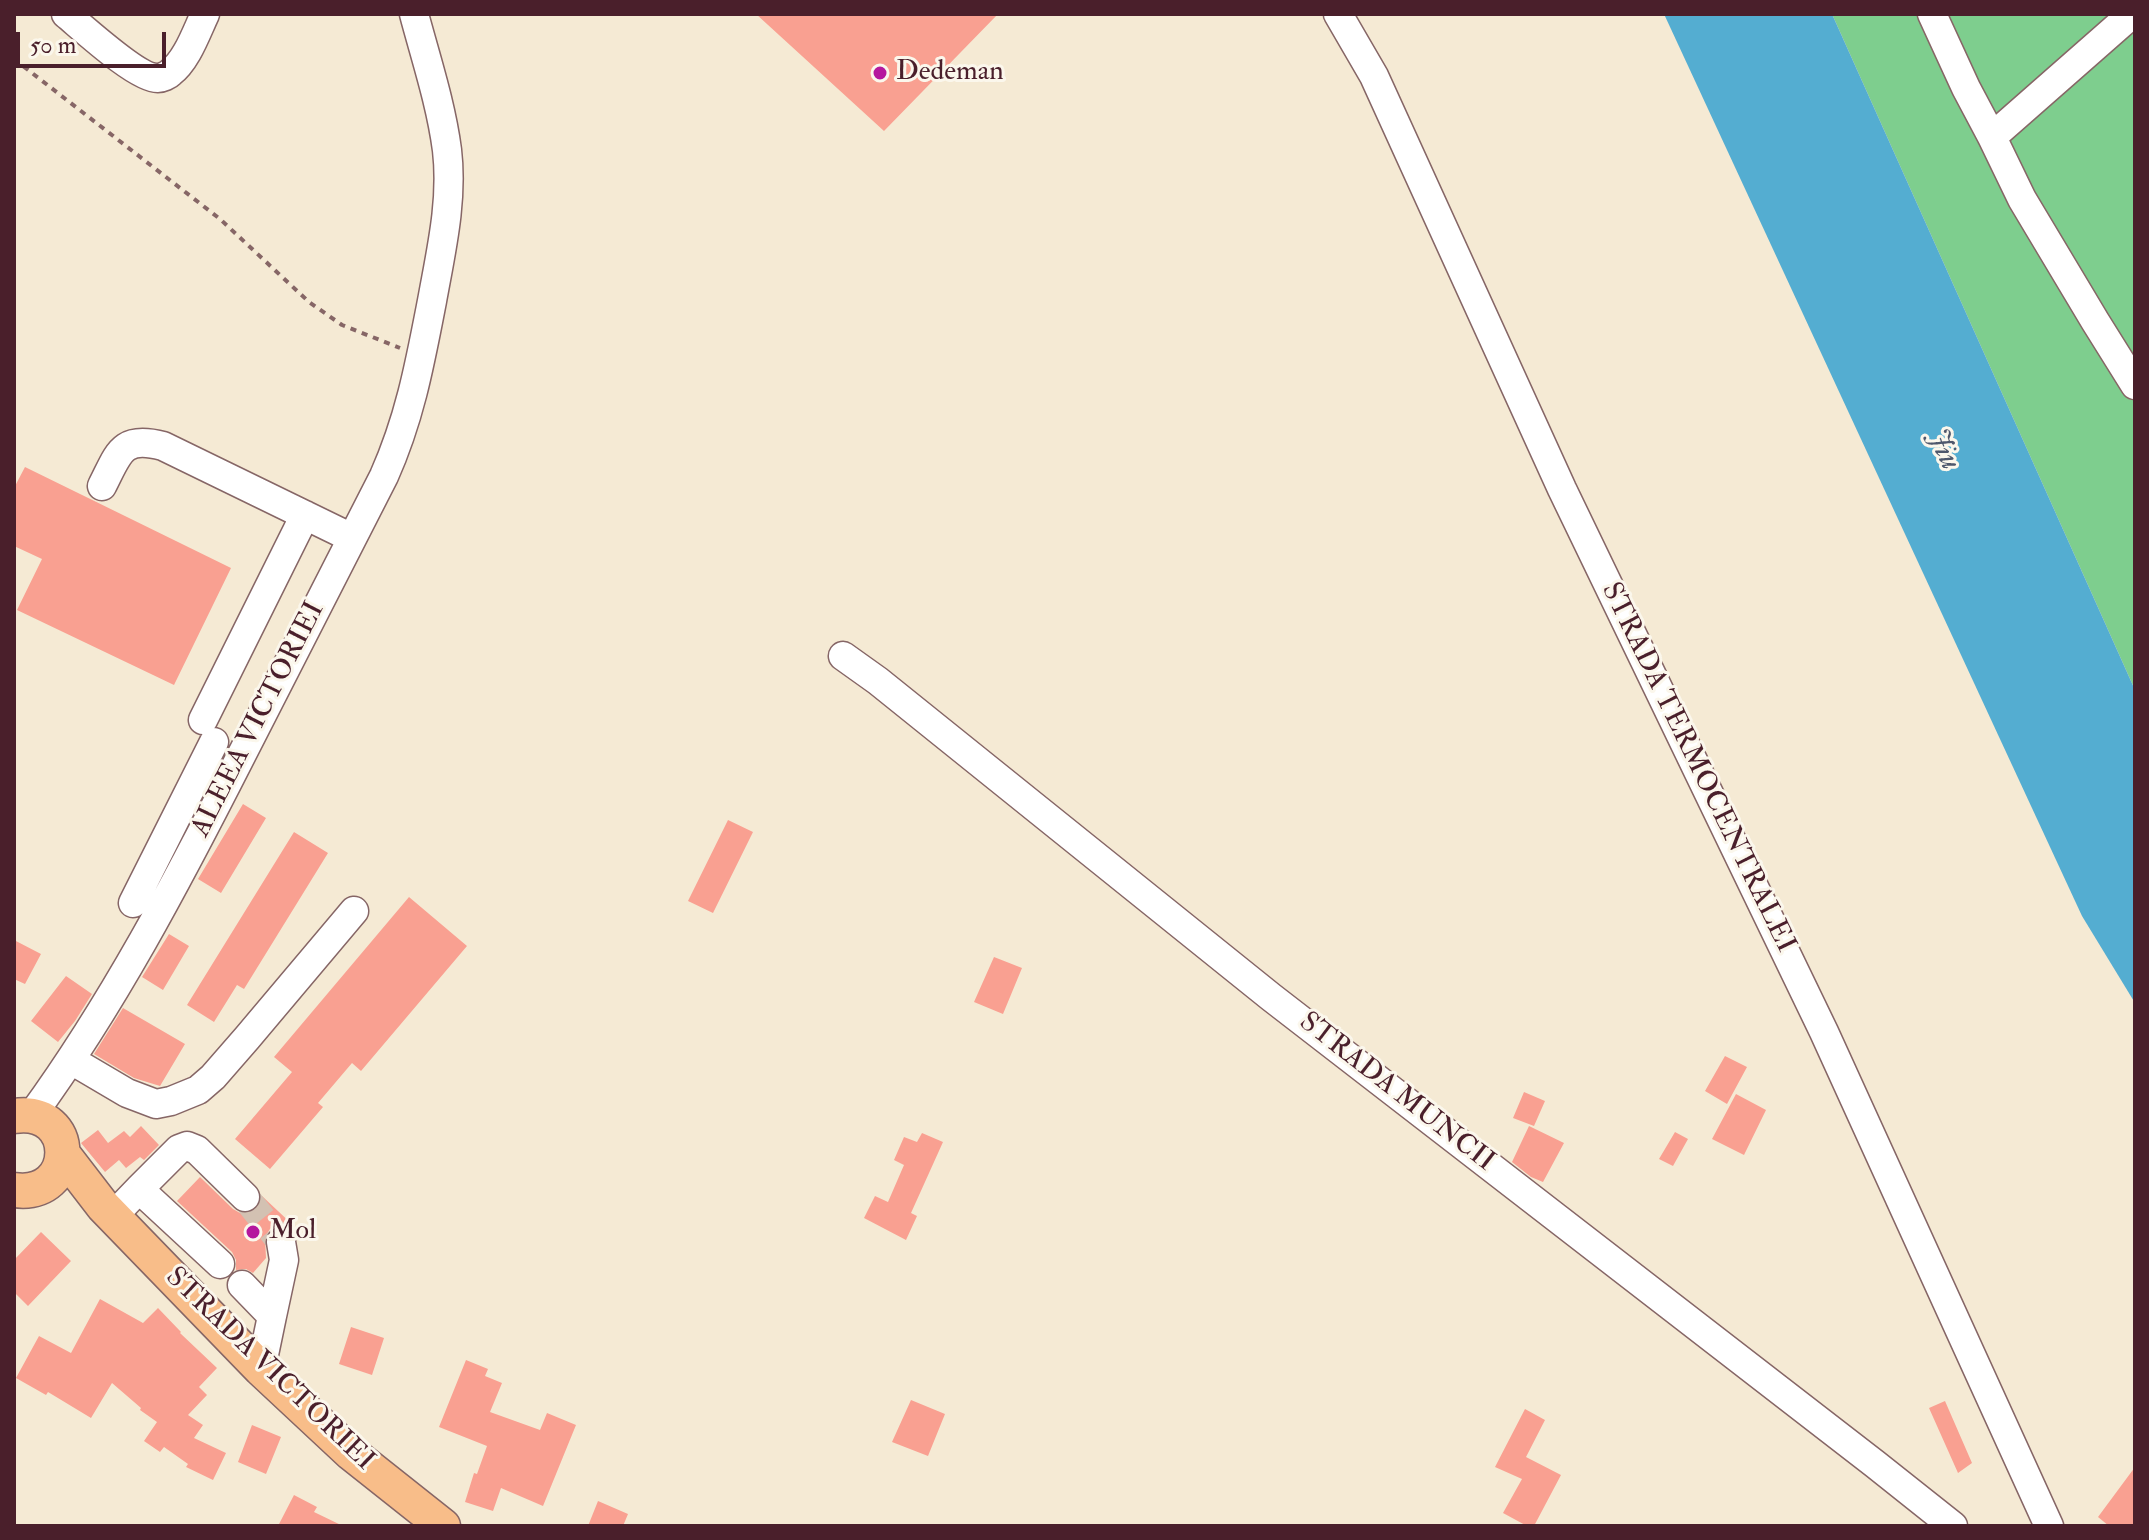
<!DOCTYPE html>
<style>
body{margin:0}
#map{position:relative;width:2149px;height:1540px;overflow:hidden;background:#f5ead4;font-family:"IM FELL Double Pica",serif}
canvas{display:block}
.frame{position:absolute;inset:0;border:16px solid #4a1f2b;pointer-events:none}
.scale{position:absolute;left:16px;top:32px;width:150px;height:36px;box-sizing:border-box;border:4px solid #4a1f2b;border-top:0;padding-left:10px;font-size:24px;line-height:28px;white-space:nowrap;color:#4a1f2b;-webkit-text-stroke:6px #fbf7ec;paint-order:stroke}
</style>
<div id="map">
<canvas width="2149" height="1540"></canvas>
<div class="frame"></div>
<div class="scale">50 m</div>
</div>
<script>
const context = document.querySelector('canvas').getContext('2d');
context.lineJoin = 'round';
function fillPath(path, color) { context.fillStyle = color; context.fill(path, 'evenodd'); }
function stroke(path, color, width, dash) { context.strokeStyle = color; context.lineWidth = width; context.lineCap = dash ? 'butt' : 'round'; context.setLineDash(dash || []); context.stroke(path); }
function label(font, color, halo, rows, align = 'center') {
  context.font = font + ' "IM FELL Double Pica",serif'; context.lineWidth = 6; context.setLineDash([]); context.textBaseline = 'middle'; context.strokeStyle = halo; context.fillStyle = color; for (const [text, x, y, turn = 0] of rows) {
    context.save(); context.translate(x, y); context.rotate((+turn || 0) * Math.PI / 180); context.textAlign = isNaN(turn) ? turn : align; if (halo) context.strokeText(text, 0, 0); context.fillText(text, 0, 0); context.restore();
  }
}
const green = new Path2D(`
 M1832,14H2135V690Z`);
const water = new Path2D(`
 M1664,14H1832L2135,690V1003L2082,916Z`);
const building = new Path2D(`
 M756,14H998L884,131Z
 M25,467L231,568L174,685L17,610L42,559L14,546V488Z
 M243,804L266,818L221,893L198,879Z
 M728,820L753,832L713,913L688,901Z
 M294,832L328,853L244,989L237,985L214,1022L187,1005Z
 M409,897L467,946L361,1071L352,1063L318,1103L323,1107L270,1169L235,1139L292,1072L274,1057Z
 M169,934L189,946L163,990L142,977Z
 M14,940L41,954L25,984L14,979Z
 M994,957L1022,968L1003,1014L974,1002Z
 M66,976L92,994L75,1021L58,1042L31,1021Z
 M123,1008L185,1044L160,1086L134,1078L94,1054Z
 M1725,1056L1747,1067L1727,1104L1705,1091Z
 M1524,1092L1545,1101L1534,1126L1513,1118Z
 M1736,1094L1766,1110L1744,1155L1712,1139Z
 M141,1126L159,1145L144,1160L140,1157L126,1168L119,1160L105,1172L81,1143L98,1130L108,1143L124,1131L130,1137Z
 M1529,1126L1564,1143L1543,1182L1531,1177L1512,1162Z
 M1675,1132L1688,1139L1673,1166L1659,1159Z
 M922,1133L943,1142L911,1213L917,1216L906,1240L864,1218L875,1196L888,1202L904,1165L894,1160L904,1137L917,1142Z
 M200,1177L233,1209L240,1213H249L257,1209L261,1202L262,1196L295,1227L292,1230L286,1226L279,1225L270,1229L265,1237L266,1258L253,1273L246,1269L236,1270V1260L232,1252L177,1201Z
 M41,1232L71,1261L28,1306L14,1292V1260Z
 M100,1299L143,1323L158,1308L181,1332L180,1333L217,1368L199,1387L207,1395L188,1415L203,1425L194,1438L226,1453L213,1480L186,1467L188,1464L164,1447L160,1452L144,1441L157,1422L140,1410L141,1408L112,1383L91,1418L48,1392L46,1395L16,1378L39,1336L71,1353Z
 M351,1327L384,1338L372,1375L339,1364Z
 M466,1360L488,1369L485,1376L502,1383L490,1412L540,1430L547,1413L576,1425L543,1506L501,1488L493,1511L465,1502L474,1473L477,1474L487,1446L439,1427Z
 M911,1400L945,1414L928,1456L892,1442Z
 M1945,1401L1972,1463L1958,1473L1929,1408Z
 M1525,1409L1545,1420L1526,1457L1561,1475L1534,1526H1527L1503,1513L1522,1479L1495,1467Z
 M252,1425L281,1437L266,1474L238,1462Z
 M2135,1467V1526H2109L2098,1517Z
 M294,1495L317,1507L314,1512L343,1526H278Z
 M598,1501L628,1514L623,1526H588Z`);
const minorTunnel = new Path2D(`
 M245,1197L281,1242`);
const path = new Path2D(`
 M14,59L220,219L309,302L342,325L400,348`);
const minor = new Path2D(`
 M66,14C83,28 138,79 158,78C162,78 168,75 170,73C187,60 196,33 205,14
 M1338,14L1374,76L1562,489L1824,1032L2049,1526
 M1932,14L1966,88L1992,137L2022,199L2095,321L2135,385
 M1992,137L2132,14
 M102,486C119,453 121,435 163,446L352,538
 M843,656L878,681L1271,997L1875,1464L1953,1526
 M203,720L305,515
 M133,903L214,742
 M71,1060L127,1093L156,1104L171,1101L198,1090L213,1077L247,1038L354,911
 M32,1115C113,1004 178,880 240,758C288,664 336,570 384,476C410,418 420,363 432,301C441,251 453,201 447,150C441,104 426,59 414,14
 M139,1189L179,1149L187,1146L197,1150L245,1197
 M113,1216L139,1189L220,1264
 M242,1285L272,1316L261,1369
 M272,1316L284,1260L281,1242`);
const major = new Path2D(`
 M14,1116C79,1106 78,1199 14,1190
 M63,1154L103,1206L261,1369L351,1453L443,1526`);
const markers = [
 [880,73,8,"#b5179e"],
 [253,1232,8,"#b5179e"]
];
const poiNames = [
 ["Dedeman",896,73],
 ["Mol",269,1232]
];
const streetNames = [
 ["ALEEA VICTORIEI",259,720,-63],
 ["STRADA TERMOCENTRALEI",1697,768,64],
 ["STRADA MUNCII",1396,1093,38],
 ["STRADA VICTORIEI",269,1370,44]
];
const waterNames = [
 ["Jiu",1942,450,66]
];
fillPath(green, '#7ece8e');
fillPath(water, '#54add1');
fillPath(building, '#f9a091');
stroke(minorTunnel, '#d3c1b2', 28, [28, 14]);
stroke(minor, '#866666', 31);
stroke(major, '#866666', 37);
stroke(path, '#866666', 4, [6, 6]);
stroke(minor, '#fff', 28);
stroke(major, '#f8bd89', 34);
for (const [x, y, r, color] of markers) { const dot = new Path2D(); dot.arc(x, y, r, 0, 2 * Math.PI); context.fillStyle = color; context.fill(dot); stroke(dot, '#fbf7ec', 3); }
label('28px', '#4a1f2b', '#fbf7ec', poiNames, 'left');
label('28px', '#4a1f2b', '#fbf7ec', streetNames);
label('italic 30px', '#4e586d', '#fbf7ec', waterNames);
</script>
